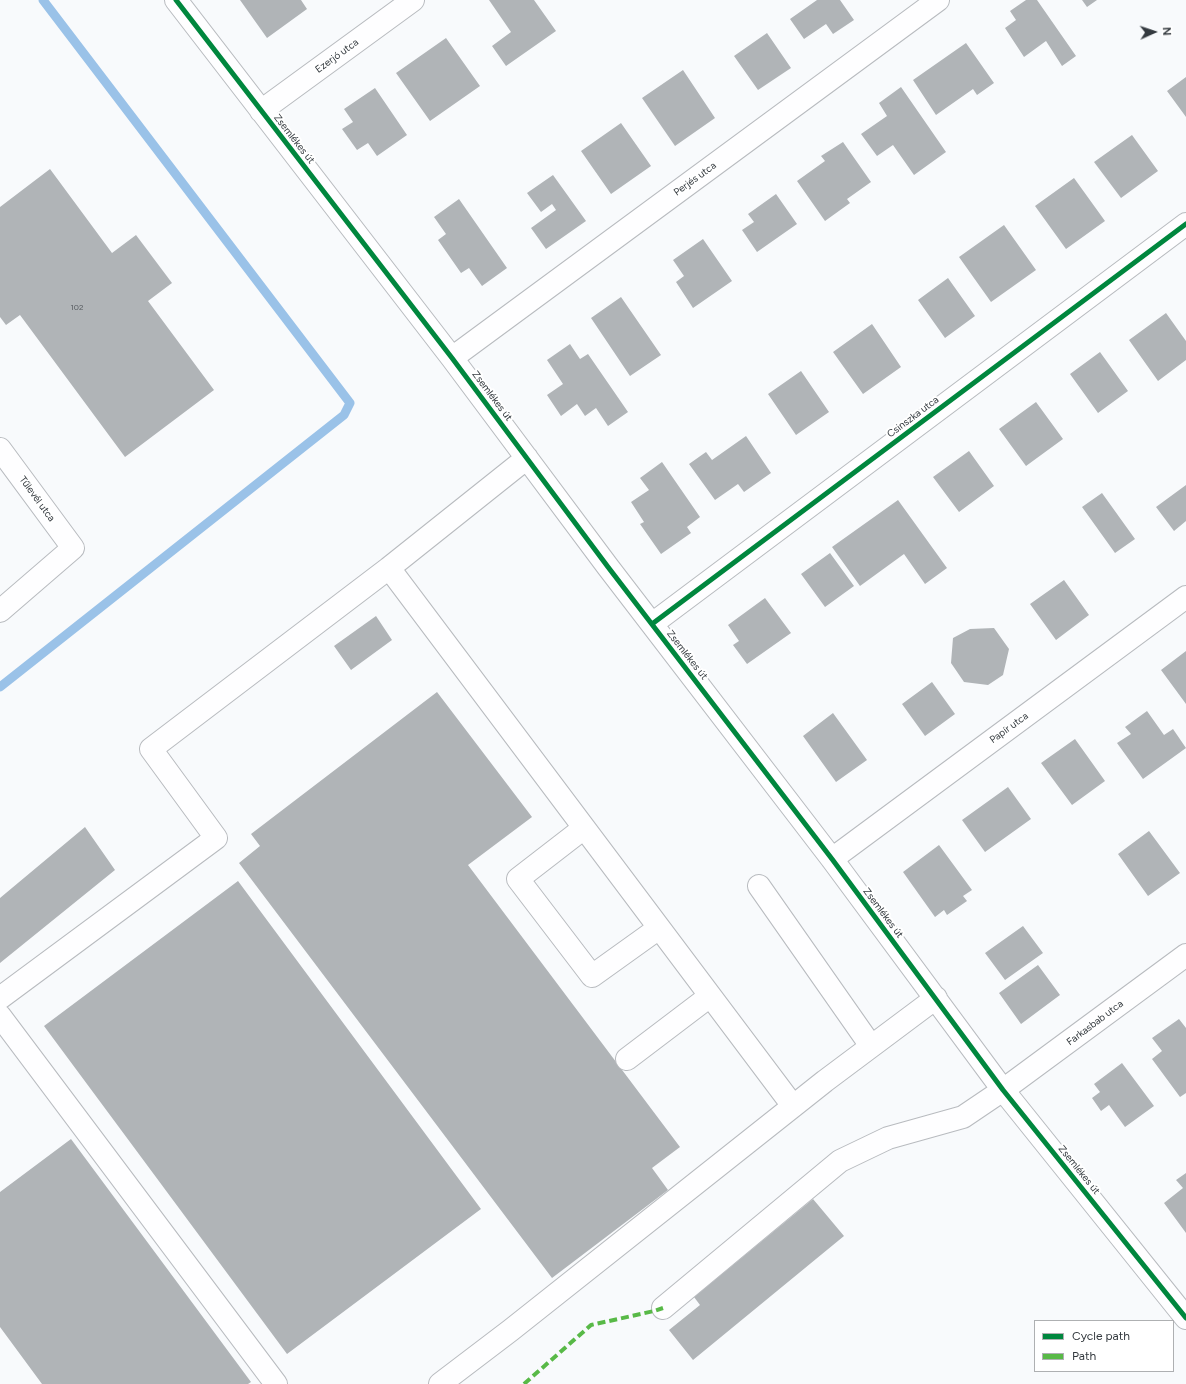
<!DOCTYPE html>
<meta charset="utf-8">
<style>
body{margin:0}
#map{position:relative;width:1186px;height:1384px;overflow:hidden;background:#f8fafc;font-family:Figtree,sans-serif}
canvas{display:block}
.legend{position:absolute;left:1034px;top:1320px;width:140px;height:52px;box-sizing:border-box;background:#fff;border:1px solid #aeb0b2;margin:0;padding:5px 7px;list-style:none;font-size:12px;color:#343a3f}
.legend li{display:flex;align-items:center;gap:8px;height:20px}
.legend b{width:20px;border:1px solid #aeb0b2}
.north{position:absolute;left:1134px;top:12px;width:40px;height:40px;-webkit-text-stroke:3px #fff;paint-order:stroke;rotate:87deg;font-size:11px;font-weight:700;line-height:16px;text-align:center;color:#343a3f}
.north::after{content:'';display:block;margin:auto;width:14px;height:18px;background:#343a3f;clip-path:polygon(50% 0,100% 100%,50% 72%,0 100%)}
</style>
<div id="map">
<canvas width="1186" height="1384"></canvas>
<ul class="legend">
<li><b style="height:5px;background:#00873e"></b>Cycle path</li>
<li><b style="height:5px;background:#58b947"></b>Path</li>
</ul>
<div class="north">N</div>
</div>
<script>
const context = document.querySelector('canvas').getContext('2d');
context.lineJoin = 'round';
function stroke(path, color, width, dash) { context.strokeStyle = color; context.lineWidth = width; context.lineCap = dash ? 'butt' : 'round'; context.setLineDash(dash || []); context.stroke(path); }
function fillPath(path, color) { context.fillStyle = color; context.fill(path, 'evenodd'); }
function label(font, color, halo, rows, align = 'center') {
  context.font = font + ' Figtree,sans-serif'; context.lineWidth = 4; context.setLineDash([]); context.textBaseline = 'middle'; context.strokeStyle = halo; context.fillStyle = color; for (const [text, x, y, turn = 0] of rows) {
    context.save(); context.translate(x, y); context.rotate((+turn || 0) * Math.PI / 180); context.textAlign = isNaN(turn) ? turn : align; if (halo) context.strokeText(text, 0, 0); context.fillText(text, 0, 0); context.restore();
  }
}
const stream = new Path2D(`
 M0,687L344,415L350,403L43,0`);
const building = new Path2D(`
 M240,0H301L307,9L267,38Z
 M489,0H534L556,31L506,66L492,46L511,32Z
 M817,0H840L854,20L833,34L826,24L804,39L790,19Z
 M1026,0H1037L1076,56L1062,66L1046,41L1024,57L1005,28L1016,20L1010,11Z
 M1082,0H1097L1087,7Z
 M767,33L791,68L758,90L734,56Z
 M446,38L480,86L430,121L396,73Z
 M966,43L994,83L977,95L973,89L936,115L913,80Z
 M683,70L715,118L675,146L642,98Z
 M1186,77V117L1167,91Z
 M901,87L946,152L914,175L893,145L877,156L861,134L887,116L879,103Z
 M375,88L407,135L377,156L368,143L357,150L342,129L353,122L344,109Z
 M621,123L651,166L611,194L581,151Z
 M1132,135L1158,171L1121,198L1094,162Z
 M843,142L871,182L847,199L850,203L825,221L797,181L825,161L821,156Z
 M50,169L112,253L136,235L172,283L148,301L214,390L125,457L20,315L6,325L0,317V207Z
 M553,175L586,221L546,249L531,228L556,210L552,204L541,212L527,193Z
 M1074,178L1105,221L1066,249L1035,206Z
 M776,194L797,224L757,252L742,230L754,222L748,214Z
 M459,199L507,268L482,286L469,268L461,273L438,240L446,234L434,217Z
 M1004,225L1036,270L991,302L959,257Z
 M703,239L732,281L693,308L676,282L684,276L673,260Z
 M948,278L975,316L945,338L918,300Z
 M621,297L661,355L630,376L591,318Z
 M1166,313L1186,341V360L1158,381L1129,340Z
 M872,324L901,367L863,394L833,352Z
 M570,344L580,359L588,354L628,412L608,426L596,408L585,416L577,404L561,416L547,395L563,384L547,360Z
 M1100,352L1128,391L1098,413L1070,374Z
 M801,371L829,412L796,435L768,394Z
 M1036,402L1063,439L1026,466L999,429Z
 M746,436L771,473L744,492L738,484L715,500L689,464L706,452L712,460Z
 M969,451L994,486L959,512L933,477Z
 M662,462L700,517L687,527L691,533L661,554L640,524L644,522L631,502L649,490L640,478Z
 M1186,485V521L1174,531L1156,507Z
 M1102,493L1135,539L1115,553L1082,507Z
 M898,500L947,568L925,584L904,554L860,586L832,547Z
 M830,553L854,586L825,607L801,574Z
 M1064,580L1089,615L1056,640L1030,604Z
 M765,598L791,633L747,664L733,645L739,641L728,625Z
 M376,616L392,640L351,670L334,646Z
 M994,628L1009,649L1003,675L988,685L964,682L951,663L953,638L970,629Z
 M1186,651V704L1161,670Z
 M932,682L955,714L925,736L902,704Z
 M437,692L532,817L468,865L680,1147L652,1168L668,1190L552,1278L239,863L260,846L251,834Z
 M1147,711L1164,735L1173,729L1186,748L1143,779L1117,743L1131,734L1125,727Z
 M833,713L867,760L836,782L803,736Z
 M1075,739L1105,781L1072,805L1041,763Z
 M1008,787L1031,819L985,852L962,820Z
 M85,827L115,870L0,963V898Z
 M1149,831L1180,873L1148,896L1118,854Z
 M939,845L972,890L963,896L967,901L947,915L944,910L935,917L903,872Z
 M238,881L481,1209L287,1354L44,1026Z
 M1023,926L1043,953L1005,980L985,953Z
 M1038,965L1060,995L1021,1024L999,993Z
 M1179,1019L1186,1028V1093L1180,1097L1152,1059L1162,1051L1152,1038Z
 M1122,1063L1154,1106L1125,1127L1109,1105L1101,1111L1092,1098L1100,1092L1094,1084Z
 M71,1139L251,1382L248,1384H42L0,1327V1192Z
 M1186,1173V1233L1164,1203L1183,1188L1176,1180Z
 M813,1199L844,1236L693,1360L669,1330L700,1305L694,1297Z`);
const minor = new Path2D(`
 M176,0L452,358L608,567L832,859L1003,1090L1186,1318
 M261,111L413,0
 M452,358L938,0
 M0,449L73,548L0,611
 M389,568L527,458
 M652,624L1186,224
 M584,828L518,879L592,976L659,928
 M832,859L1186,597
 M759,886L871,1046
 M0,998L216,838L151,749L389,568L793,1106
 M0,1016L276,1384
 M627,1059L710,996
 M663,1308L840,1161L888,1138L963,1117L1003,1090L1186,955
 M440,1384L511,1330L825,1081L936,998`);
const quiet = new Path2D(`
 M524,1384L591,1325L654,1311L663,1308`);
const cycleway = new Path2D(`
 M176,0L452,358L608,567L832,859L1003,1090L1186,1318
 M652,624L1186,224`);
const numberNames = [
 ["102",77,308]
];
const streetNames = [
 ["Ezerjó utca",337,56,-36],
 ["Zsemlékes út",294,139,52],
 ["Perjés utca",695,179,-36],
 ["Zsemlékes út",492,396,53],
 ["Csinszka utca",913,417,-37],
 ["Tűlevél utca",37,499,54],
 ["Zsemlékes út",687,655,52],
 ["Papír utca",1009,728,-36],
 ["Zsemlékes út",883,913,53],
 ["Farkasbab utca",1095,1023,-37],
 ["Zsemlékes út",1079,1170,51]
];
stroke(stream, '#9ac2e8', 9);
fillPath(building, '#b0b4b7');
stroke(minor, '#b8bbbf', 24);
stroke(minor, '#fefeff', 22);
stroke(quiet, '#58b947', 4, [8, 4]);
stroke(cycleway, '#00873e', 5);
label('8px', '#53585d', null, numberNames);
label('10px', '#343a3f', '#fff', streetNames);
</script>
